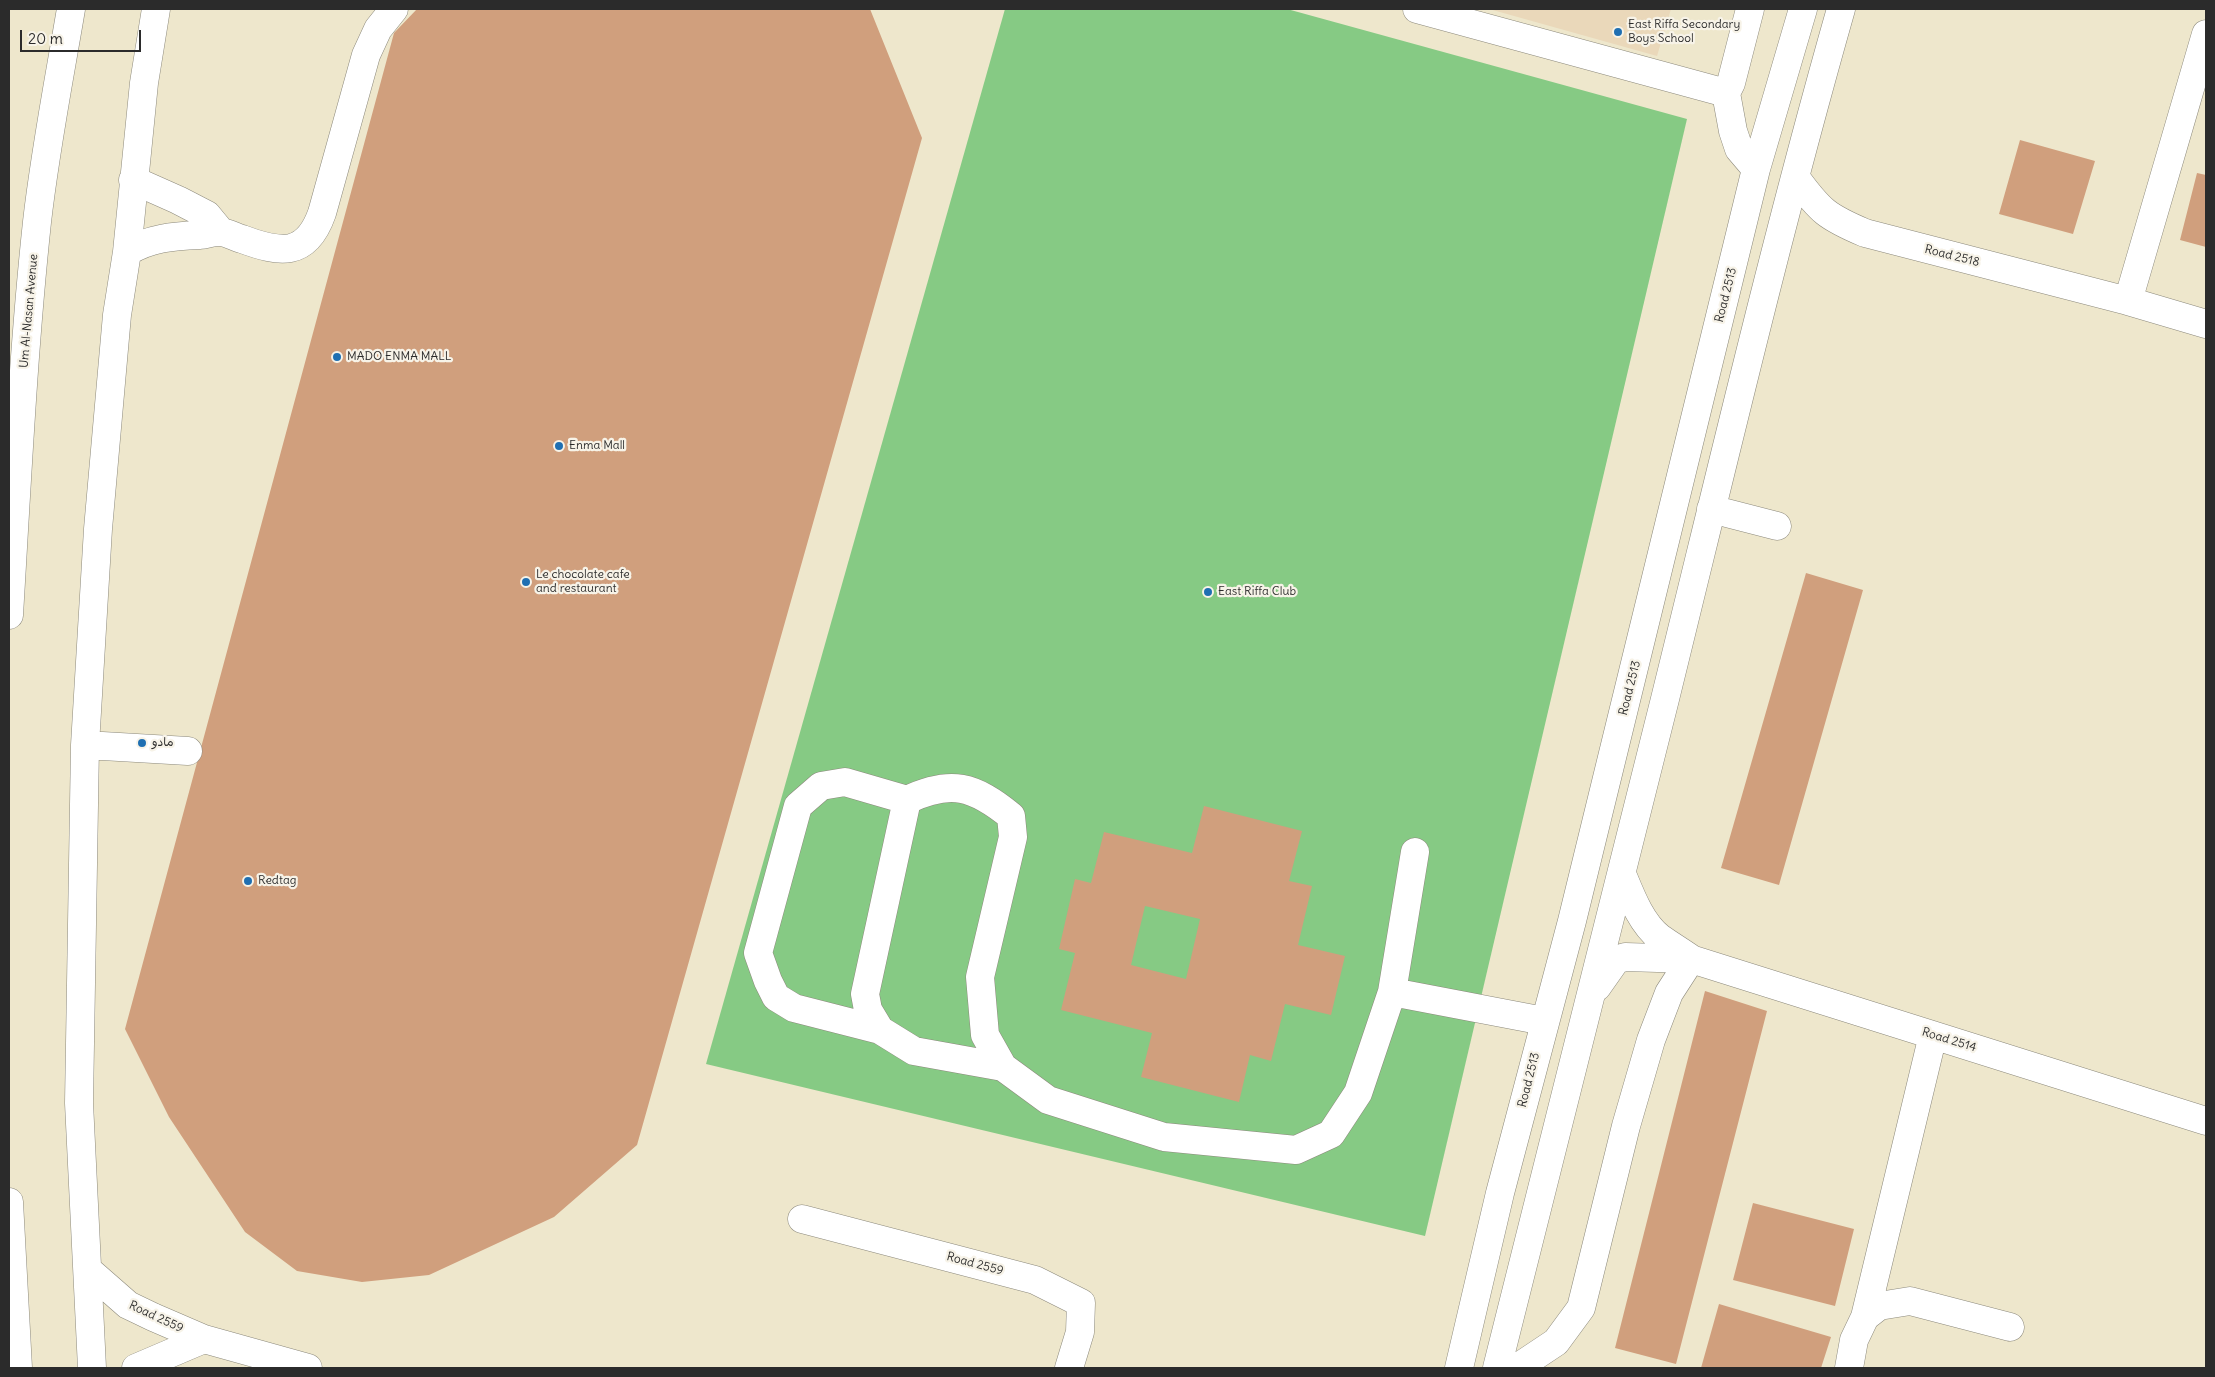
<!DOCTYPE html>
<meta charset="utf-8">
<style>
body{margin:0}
#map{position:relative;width:2215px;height:1377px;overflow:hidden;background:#eee7cc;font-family:Delius,sans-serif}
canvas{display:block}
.frame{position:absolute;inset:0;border:10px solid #2b2b2b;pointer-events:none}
.scale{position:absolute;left:20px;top:30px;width:121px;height:22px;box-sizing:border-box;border:2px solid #2b2b2b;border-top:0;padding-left:6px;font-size:15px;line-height:18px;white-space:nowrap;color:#2b2b2b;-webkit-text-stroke:4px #f7f3e8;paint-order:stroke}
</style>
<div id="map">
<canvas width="2215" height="1377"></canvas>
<div class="frame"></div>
<div class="scale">20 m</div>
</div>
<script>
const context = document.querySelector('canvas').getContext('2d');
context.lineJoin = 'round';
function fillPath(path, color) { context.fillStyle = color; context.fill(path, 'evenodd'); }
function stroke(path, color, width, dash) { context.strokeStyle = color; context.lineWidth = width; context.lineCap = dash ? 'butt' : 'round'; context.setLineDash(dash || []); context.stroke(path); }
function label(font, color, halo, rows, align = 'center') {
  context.font = font + ' Delius,"Playpen Sans Arabic",sans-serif'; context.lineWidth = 4.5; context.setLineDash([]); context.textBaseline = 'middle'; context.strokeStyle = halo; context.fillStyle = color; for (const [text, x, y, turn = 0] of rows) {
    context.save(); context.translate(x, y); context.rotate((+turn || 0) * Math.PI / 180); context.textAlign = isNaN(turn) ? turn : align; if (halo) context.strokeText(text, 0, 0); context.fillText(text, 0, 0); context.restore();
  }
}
const built = new Path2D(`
 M1489,9H1671L1657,56Z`);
const green = new Path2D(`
 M1005,9H1287L1687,119L1425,1236L706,1064Z`);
const building = new Path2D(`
 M417,9H870L922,138L637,1145L554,1217L429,1275L362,1282L297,1271L245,1232L169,1117L125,1029L394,33Z
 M2020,140L2095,161L2073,234L1999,214Z
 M2197,173L2206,175V247L2180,240Z
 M1806,573L1863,590L1779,885L1721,868Z
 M1204,806L1302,831L1289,881L1312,886L1298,945L1345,956L1331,1015L1285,1004L1271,1061L1250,1055L1239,1102L1141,1077L1152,1033L1061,1010L1075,953L1059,949L1075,879L1091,883L1104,832L1192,853ZM1145,906L1200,919L1186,979L1131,965Z
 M1705,991L1767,1011L1676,1364L1615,1348Z
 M1753,1203L1854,1229L1835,1306L1733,1280Z
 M1719,1304L1831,1337L1821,1368H1701Z`);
const minor = new Path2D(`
 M1417,9L1726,93
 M1750,9L1731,83L1726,93L1733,131L1739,149L1756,169
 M1796,178C1820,211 1827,217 1865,233L2128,301L2206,324
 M133,180L178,200L207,215L221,232
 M127,252C150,238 173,236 200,235C207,234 213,232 220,232C226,232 235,237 242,239C280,253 306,258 322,213L366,55L378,29L394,9
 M2128,301L2206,34
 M1711,509L1777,526
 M85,745L188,751
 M1622,874C1631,896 1641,923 1660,938C1670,945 1680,951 1690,958
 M1597,987L1616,960L1625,957L1691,959L2206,1121
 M1392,992L1544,1021
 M880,1030L794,1008L776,997L768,981L758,953L798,806L821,786L845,782L907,800
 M1003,1067L914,1051L880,1030L868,1010L865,994L907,800C951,779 974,786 1011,816L1013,837L980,977L985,1035L1003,1067L1048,1100L1164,1137L1296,1150L1331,1134L1358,1093L1392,992L1415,852
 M802,1219L1035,1280L1081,1303L1080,1332L1069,1368
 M88,1270L128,1305L153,1317L204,1339L308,1368
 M1865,1317L1933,1035
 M92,1368L79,1103L85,745L98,529L117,315L127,252L144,83L156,9
 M136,1368L204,1339
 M1459,1368L1500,1193L1572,921L1756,169L1803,9
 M1497,1368C1554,1145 1611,922 1665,699C1722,468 1776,237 1841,9
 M1517,1368L1556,1342L1581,1308L1626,1126L1651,1040L1669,993L1691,959
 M1849,1368L1854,1340L1865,1317L1879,1306L1910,1301L2010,1327`);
const major = new Path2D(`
 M9,615C17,484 23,353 37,222C45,151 59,80 71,9
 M9,1202L18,1368`);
const markers = [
 [1618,32,5,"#1f6fb2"],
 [337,357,5,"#1f6fb2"],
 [559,446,5,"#1f6fb2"],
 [526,582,5,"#1f6fb2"],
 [1208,592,5,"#1f6fb2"],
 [142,743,5,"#1f6fb2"],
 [248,881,5,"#1f6fb2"]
];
const poiNames = [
 ["East Riffa Secondary",1628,25],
 ["Boys School",1628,39],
 ["MADO ENMA MALL",347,357],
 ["Enma Mall",569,446],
 ["Le chocolate cafe",536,575],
 ["and restaurant",536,589],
 ["East Riffa Club",1218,592],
 ["مادو",152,743],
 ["Redtag",258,881]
];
const streetNames = [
 ["Road 2518",1952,256,14],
 ["Road 2513",1726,295,-76],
 ["Um Al-Nasan Avenue",29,311,-85],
 ["Road 2513",1630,688,-76],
 ["Road 2514",1949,1040,17],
 ["Road 2513",1529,1080,-76],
 ["Road 2559",975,1264,15],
 ["Road 2559",156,1317,25]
];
fillPath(built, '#ead8ba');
fillPath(green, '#86ca84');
fillPath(building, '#d09f7d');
stroke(minor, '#8c897c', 29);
stroke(major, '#8c897c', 29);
stroke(minor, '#fff', 28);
stroke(major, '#fff', 28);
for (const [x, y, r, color] of markers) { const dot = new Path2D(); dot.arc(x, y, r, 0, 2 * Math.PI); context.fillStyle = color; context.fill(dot); stroke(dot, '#f7f3e8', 2); }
label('12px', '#2b2b2b', '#f7f3e8', poiNames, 'left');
label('12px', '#2b2b2b', '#f7f3e8', streetNames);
</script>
